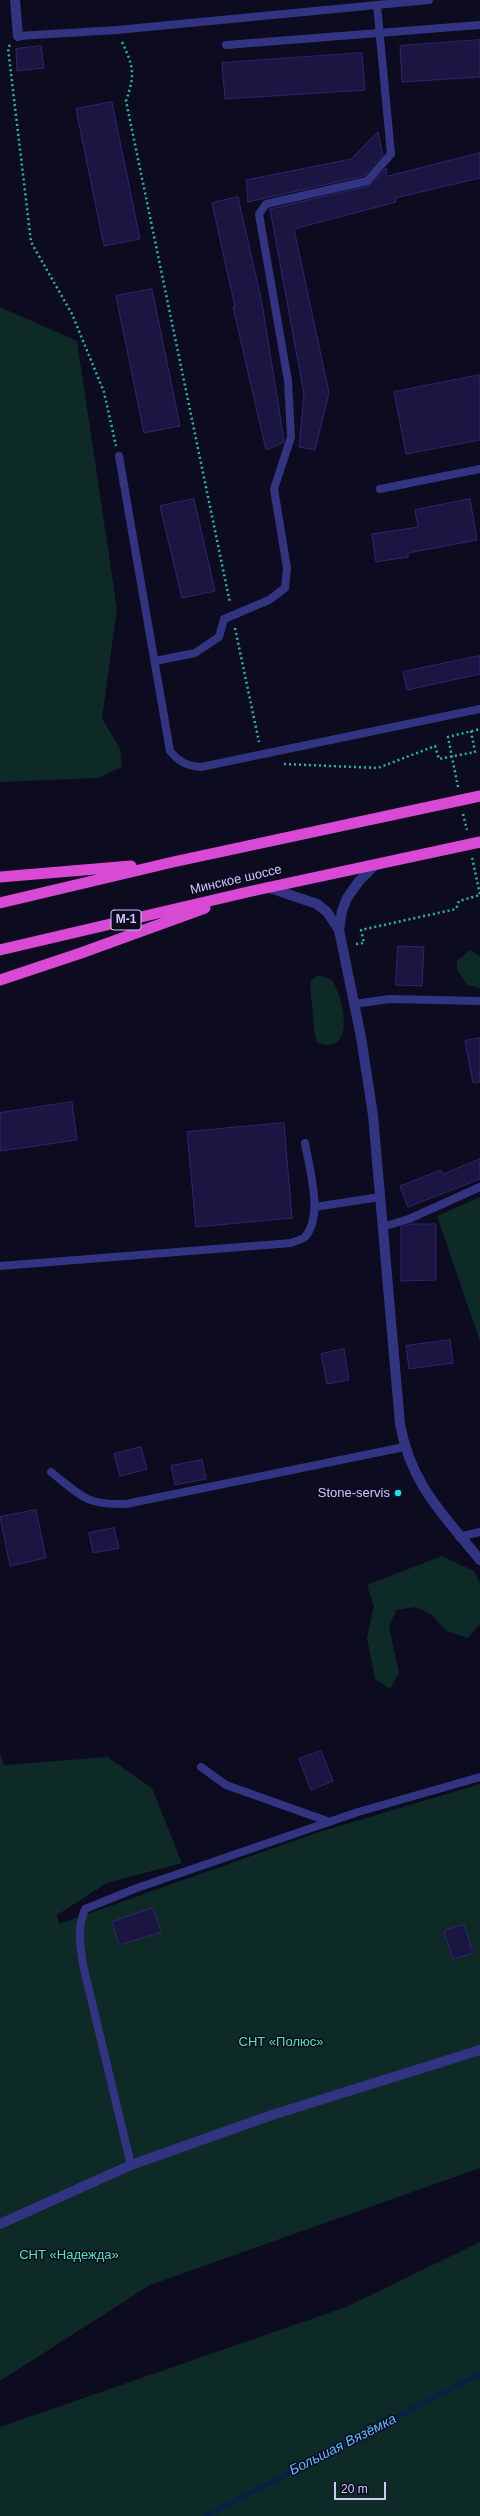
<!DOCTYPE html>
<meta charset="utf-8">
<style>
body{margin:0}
#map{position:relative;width:480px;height:2516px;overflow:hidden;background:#0d0b1f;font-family:Arial,sans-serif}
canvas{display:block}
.scale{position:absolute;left:334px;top:2482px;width:52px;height:18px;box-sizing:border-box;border:2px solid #ccc9ff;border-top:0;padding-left:5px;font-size:12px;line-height:14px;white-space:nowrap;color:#ccc9ff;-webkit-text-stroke:3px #0d0b1f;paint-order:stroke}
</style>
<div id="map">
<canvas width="480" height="2516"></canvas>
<div class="scale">20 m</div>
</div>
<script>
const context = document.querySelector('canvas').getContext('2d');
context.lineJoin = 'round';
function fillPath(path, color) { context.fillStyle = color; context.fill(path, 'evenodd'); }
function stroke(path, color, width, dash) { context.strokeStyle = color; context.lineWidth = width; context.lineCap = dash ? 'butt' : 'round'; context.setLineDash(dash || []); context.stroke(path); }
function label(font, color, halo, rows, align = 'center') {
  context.font = font + ' Arial,sans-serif'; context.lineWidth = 3; context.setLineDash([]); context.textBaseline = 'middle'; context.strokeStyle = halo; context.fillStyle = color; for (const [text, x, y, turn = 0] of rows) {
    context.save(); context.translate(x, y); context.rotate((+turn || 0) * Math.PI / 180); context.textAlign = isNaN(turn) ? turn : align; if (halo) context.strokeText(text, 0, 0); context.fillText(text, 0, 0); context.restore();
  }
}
const green = new Path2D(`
 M0,307L77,341L117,609L102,718L120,749L122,767L98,778L0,782Z
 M470,950L480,956V988L467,985L457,969V961Z
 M318,975L332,980C344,998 357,1056 317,1043L315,1036L310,985L311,980Z
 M480,1197V1341L437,1216Z
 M442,1556L474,1571L480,1583V1624L468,1638L446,1631L431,1614L415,1607L396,1610L389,1627L399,1673L390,1689L375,1679L367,1638L374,1606L367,1585Z
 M0,1754L4,1765L107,1757L152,1788L182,1863L107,1883L57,1915L59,1924L319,1832L480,1784V2168L150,2285L0,2381Z
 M480,2242V2516H0V2427L346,2307Z`);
const stream = new Path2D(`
 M206,2516L480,2374`);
const building = new Path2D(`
 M480,40V77L402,82L400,46Z
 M41,46L44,68L17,71L16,49Z
 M362,53L365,90L225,99L222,63Z
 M112,102L140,239L104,246L76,109Z
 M378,132L383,155L364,176L248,202L246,180L351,159Z
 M480,153V178L395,198L396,202L294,229L329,393L315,450L299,447L304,394L270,209L368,186L386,168L387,176Z
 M238,197L262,303L284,440L283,443L266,450L233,307H235L212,203Z
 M152,289L180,426L144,433L116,296Z
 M480,375V440L406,454L394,392Z
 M194,499L215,591L182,598L160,506Z
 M470,499L477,540L408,553V557L376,562L372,534L418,527L415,510Z
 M480,656V674L407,690L403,672Z
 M398,946L424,947L422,986L396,985Z
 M480,1038V1082L473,1083L465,1041Z
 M72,1102L77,1140L0,1151V1113Z
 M284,1123L292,1218L196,1227L187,1132Z
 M480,1159V1179L408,1207L400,1186L441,1170L443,1174Z
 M411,1224H436V1280L401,1281V1227Z
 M450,1340L453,1363L409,1369L406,1346Z
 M344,1349L349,1380L327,1384L321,1354Z
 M141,1447L147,1469L120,1476L114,1454Z
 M202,1460L206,1479L175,1485L171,1466Z
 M36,1510L46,1558L10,1566L0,1517Z
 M114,1528L119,1548L93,1553L89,1533Z
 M321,1751L333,1781L311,1790L299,1759Z
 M153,1908L161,1932L119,1945L112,1922Z
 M464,1925L473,1953L453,1959L444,1931Z`);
const path = new Path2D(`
 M122,42C134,67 135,75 126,101L230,603
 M10,45L8,48L31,242L72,314L104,392L116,446
 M235,628L259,742
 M284,764L378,768L435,746L439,759L475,752L471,731
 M458,787L448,737L480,729
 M463,814L467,830
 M356,944L364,943L361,930L456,909L459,901L480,895L472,857`);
const service = new Path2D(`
 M18,36L117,30L429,0
 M226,45L480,25
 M119,456L170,751C179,762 187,766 201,767L480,709
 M380,489L480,469
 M155,661L195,653L219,637L224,619L269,600L285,588L287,568L274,489L291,437L288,381L259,214L266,204L367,181L391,154L377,5
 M354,1004L390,999L480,1001
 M315,1207L380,1197
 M382,1227L409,1219L480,1187
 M0,1266L291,1243C295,1241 302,1240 305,1237C324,1216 309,1168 305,1143
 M51,1472C81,1496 85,1505 126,1504L404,1447
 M459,1537L480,1532
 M201,1767L226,1785L330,1822
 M131,2165L83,1965C80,1945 77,1928 85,1909L137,1888L358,1812L480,1777`);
const minor = new Path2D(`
 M15,0L18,36
 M376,864L359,881L347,898L342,911L339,930L361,1037L373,1115L400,1424C411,1485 443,1514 480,1560
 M267,887L317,904L327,912L339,930
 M0,2224L131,2165L272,2115L480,2050`);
const trunk = new Path2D(`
 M0,877L131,866
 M0,903L173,862L480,796
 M0,950L252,891L480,842
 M0,980L81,953L205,908`);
const markers = [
 [398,1493,4,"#00ecf4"]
];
const shields = [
 [126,920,30]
];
const shieldNames = [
 ["М-1",126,920]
];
const streetNames = [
 ["Минское шоссе",236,880,-13]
];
const poiNames = [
 ["Stone-servis",390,1493]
];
const parkNames = [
 ["СНТ «Полюс»",281,2042],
 ["СНТ «Надежда»",69,2255]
];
const waterNames = [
 ["Большая Вязёмка",343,2445,-27]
];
fillPath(green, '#0d2a27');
stroke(stream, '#072142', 5);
fillPath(building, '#1b1542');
stroke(building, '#2f2670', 1);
stroke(path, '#24b8a5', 2.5, [2, 3]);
stroke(service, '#323482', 8);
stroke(minor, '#323482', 10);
stroke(trunk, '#d84ad4', 11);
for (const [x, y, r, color] of markers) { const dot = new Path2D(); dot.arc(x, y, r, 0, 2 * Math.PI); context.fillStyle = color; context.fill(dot); stroke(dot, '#0d0b1f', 1.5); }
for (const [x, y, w] of shields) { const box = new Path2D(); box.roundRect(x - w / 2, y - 10, w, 20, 3); context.fillStyle = '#0d0b1f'; context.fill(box); stroke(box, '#ccc9ff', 1); }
label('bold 12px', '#ccc9ff', null, shieldNames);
label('13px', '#ccc9ff', '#0d0b1f', streetNames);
label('13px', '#ccc9ff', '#0d0b1f', poiNames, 'right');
label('13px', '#4de7b6', '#0d0b1f', parkNames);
label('italic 14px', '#57bdff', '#0d0b1f', waterNames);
</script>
